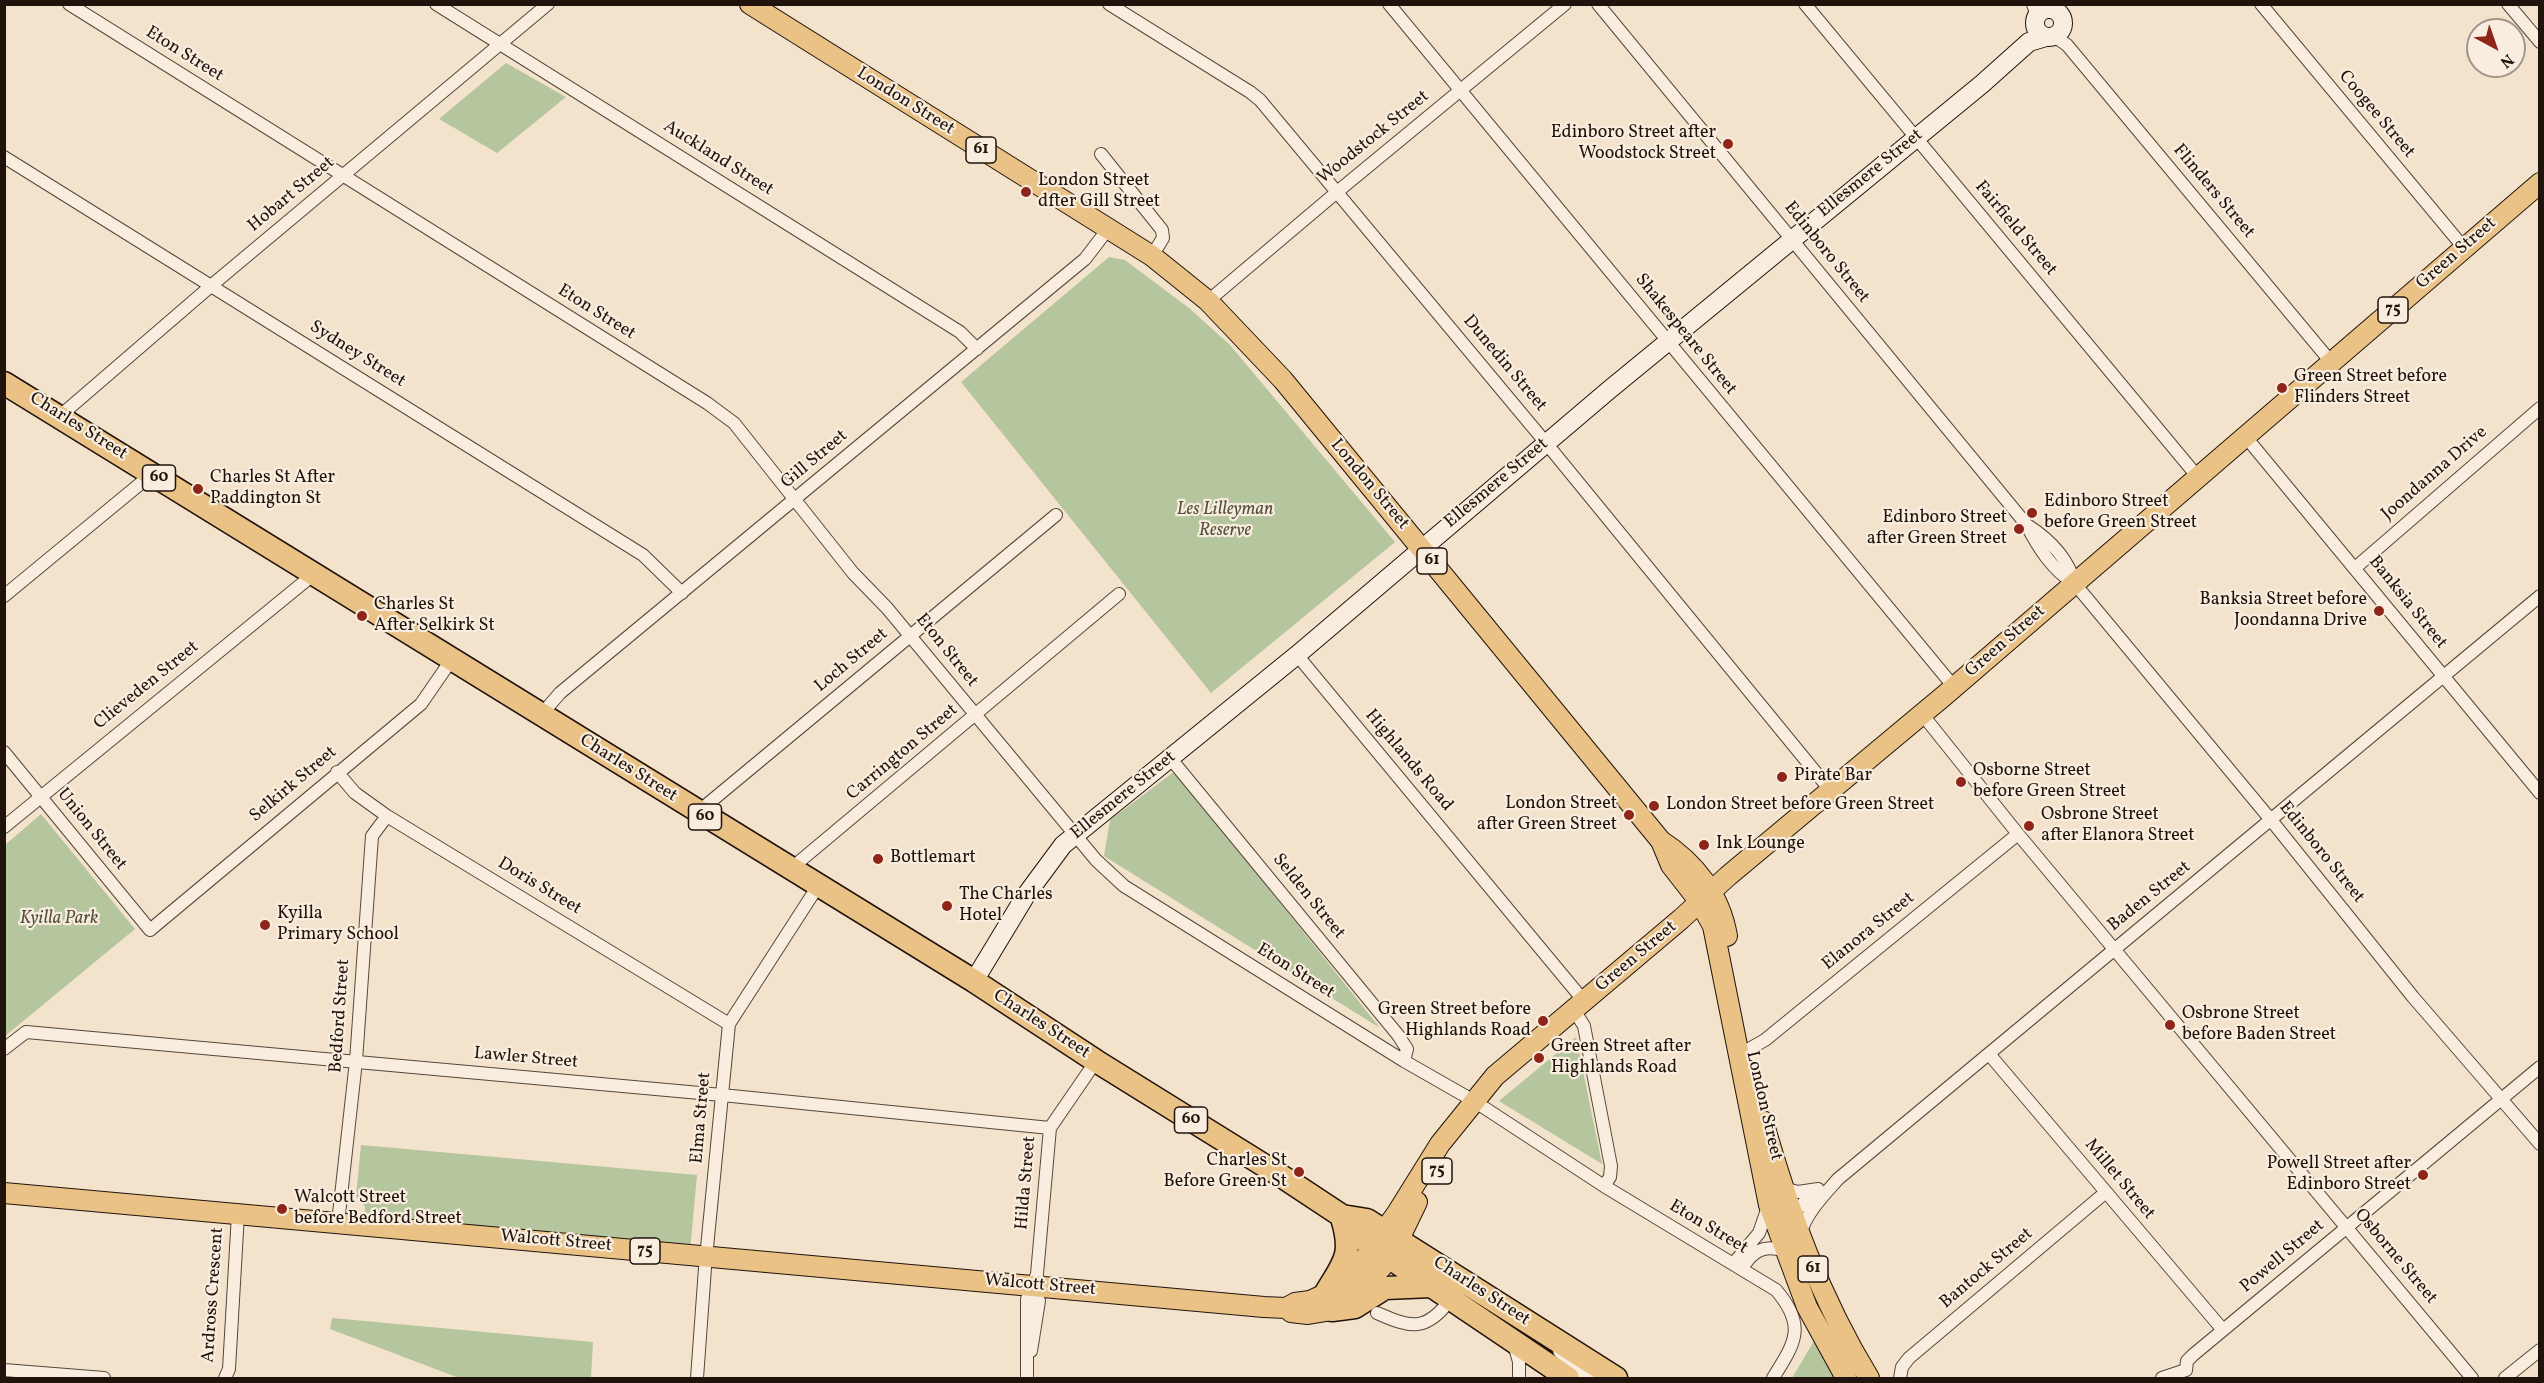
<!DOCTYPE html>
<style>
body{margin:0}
#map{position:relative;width:2544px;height:1383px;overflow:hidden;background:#f4e3cc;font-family:Vollkorn,serif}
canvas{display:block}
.frame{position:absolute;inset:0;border:6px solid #20130b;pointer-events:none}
.north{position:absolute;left:2466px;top:18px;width:60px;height:60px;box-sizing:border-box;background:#f8edde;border:2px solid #a2968a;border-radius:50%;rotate:140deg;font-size:16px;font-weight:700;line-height:24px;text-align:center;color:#20130b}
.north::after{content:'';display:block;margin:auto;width:21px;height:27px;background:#8f2418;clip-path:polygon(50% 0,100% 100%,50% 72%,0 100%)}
</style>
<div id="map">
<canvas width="2544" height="1383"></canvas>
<div class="frame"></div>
<div class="north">N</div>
</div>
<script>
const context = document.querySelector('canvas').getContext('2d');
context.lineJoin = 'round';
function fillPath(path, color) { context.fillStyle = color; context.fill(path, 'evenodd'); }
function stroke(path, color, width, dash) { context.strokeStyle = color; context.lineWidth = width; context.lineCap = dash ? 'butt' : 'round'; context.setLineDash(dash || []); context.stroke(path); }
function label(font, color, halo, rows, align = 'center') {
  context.font = font + ' Vollkorn,serif'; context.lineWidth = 4.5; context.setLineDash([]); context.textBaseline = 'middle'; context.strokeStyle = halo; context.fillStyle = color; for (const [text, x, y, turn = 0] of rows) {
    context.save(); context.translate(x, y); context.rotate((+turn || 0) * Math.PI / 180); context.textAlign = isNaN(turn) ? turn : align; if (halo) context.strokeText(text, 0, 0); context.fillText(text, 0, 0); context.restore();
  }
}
const green = new Path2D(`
 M506,63L566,97L497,153L439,119Z
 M1109,257L1125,260L1189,308L1230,345L1395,542L1211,693L961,382Z
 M1175,771L1380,1028L1104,856L1110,820Z
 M41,814L135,929L5,1036V845Z
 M1576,1037L1602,1164L1499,1101Z
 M361,1145L697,1175L690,1252L364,1223L365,1207L356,1196Z
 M332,1318L593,1342L591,1378H459L330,1329Z
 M1814,1341L1839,1378H1792Z`);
const street = new Path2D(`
 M69,4L707,403L734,423L853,573L887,608L1096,860L1124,886L1404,1061L1474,1101L1604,1186L1776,1290C1807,1326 1795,1343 1773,1378
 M436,4L960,332L977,349
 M1109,4L1250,92L1260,100L1546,443L1831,791
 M1389,4L1954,687
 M1598,4L2026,524C2038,547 2052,570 2075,584L2271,820L2413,997L2540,1144
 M1805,4L2197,476
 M2033,4L2037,16
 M2039,4L2049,9
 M2261,4L2464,248
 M2508,4L2540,42
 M2054,36L2067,45L2331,362
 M1101,154L1162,230L1163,238L1152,256
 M4,157L643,555L682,593
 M1208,301L1337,192L1565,4
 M60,416L212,285L548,4
 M2245,436L2540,793
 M2027,525C2049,539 2068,558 2075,584
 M2355,568L2540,408
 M4,596L152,474
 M1297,655L1584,1001
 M1922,714L2018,834L2472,1378
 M541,715L560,693L1085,259L1108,229
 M4,752L150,930L421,704L452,659
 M1171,759L1398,1035L1407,1049L1404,1061
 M337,772L355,793L387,816L729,1024
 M698,812L1056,515
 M4,827L314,574
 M793,871L800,861L1119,594
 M1574,1010L1584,1026L1611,1166L1610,1177L1604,1186
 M4,1049L26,1032L722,1095L1050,1128
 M1739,1050L1749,1049L1765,1040L2018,834
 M1989,1054L2223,1330
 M1783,1188L1798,1192L1818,1189
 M1791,1216L1816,1190
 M338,1223L356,1061L372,836L387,816
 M1800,1234C1807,1212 1823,1196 1838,1179L2540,596
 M1733,1264L1759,1233L1768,1207
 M1742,1269C1752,1251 1764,1244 1784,1251
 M1377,1313C1411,1328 1426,1332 1450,1300
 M1514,1344L1519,1362V1378
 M1031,1351L1039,1301L1032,1285
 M4,1370L104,1378
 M225,1378L229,1369L238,1214
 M697,1378L705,1268L729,1024L818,886
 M1027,1378V1299L1037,1274L1050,1128L1096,1061
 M1900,1378L1902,1367L1909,1358L2106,1192
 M2162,1378L2186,1370L2187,1361L2193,1355L2540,1067
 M2505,1378L2540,1350`);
const secondary = new Path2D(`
 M2035 23a14 14 0 1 1 28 0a14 14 0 1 1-28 0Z
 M974,981L1026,895L1063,845L1297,655L1609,390L1982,84L2029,42L2046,37
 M1562,1350L1574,1361L1586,1378`);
const primary = new Path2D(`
 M750,4L1152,256L1208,301L1283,380L1661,841L1671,865L1699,901L1713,926L1769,1205L1807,1307L1846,1378
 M1661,841C1695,863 1720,895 1727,936
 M1763,1121C1789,1212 1820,1298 1869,1378
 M4,1193L1264,1307L1286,1308L1295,1303L1310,1301L1336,1289L1363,1261L1397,1213L1440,1144L1495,1076L1681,919L1728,876L1945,695L2540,183
 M1291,1312L1308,1314L1332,1310L1358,1293L1390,1258L1417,1202`);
const highway = new Path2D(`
 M4,383L974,981L1096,1061L1286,1179L1342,1216L1357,1235L1390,1258L1568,1378
 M1342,1216L1367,1220L1616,1378
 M1324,1296C1343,1263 1354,1257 1342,1218
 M1332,1310L1355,1307L1385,1288L1432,1286`);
const markers = [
 [1728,144,6,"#8f2418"],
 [1026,192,6,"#8f2418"],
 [2282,388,6,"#8f2418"],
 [198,489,6,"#8f2418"],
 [2032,513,6,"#8f2418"],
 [2019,529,6,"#8f2418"],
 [2379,611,6,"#8f2418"],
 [362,616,6,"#8f2418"],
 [1782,777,6,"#8f2418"],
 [1961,782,6,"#8f2418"],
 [1654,806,6,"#8f2418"],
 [1629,815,6,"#8f2418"],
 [2029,826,6,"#8f2418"],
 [1704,845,6,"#8f2418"],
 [878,859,6,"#8f2418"],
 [947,906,6,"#8f2418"],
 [265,925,6,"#8f2418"],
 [1543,1021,6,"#8f2418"],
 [2170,1025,6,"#8f2418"],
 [1539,1058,6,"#8f2418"],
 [1299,1172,6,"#8f2418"],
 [2423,1175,6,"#8f2418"],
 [282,1209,6,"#8f2418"]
];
const shields = [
 [981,150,30],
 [2393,310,30],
 [159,478,33],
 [1432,561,30],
 [705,817,33],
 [1191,1120,33],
 [1437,1171,30],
 [645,1251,30],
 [1813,1269,30]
];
const shieldNames = [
 ["61",981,150],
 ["75",2393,310],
 ["60",159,478],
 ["61",1432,561],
 ["60",705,817],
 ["60",1191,1120],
 ["75",1437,1171],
 ["75",645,1251],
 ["61",1813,1269]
];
const streetNames = [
 ["Eton Street",184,55,32],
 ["London Street",905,102,32],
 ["Coogee Street",2376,115,50],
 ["Woodstock Street",1374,138,-39],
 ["Auckland Street",718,159,32],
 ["Ellesmere Street",1871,174,-39],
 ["Flinders Street",2213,192,50],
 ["Hobart Street",292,195,-40],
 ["Fairfield Street",2015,229,50],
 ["Edinboro Street",1826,253,51],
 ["Green Street",2457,254,-41],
 ["Eton Street",596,313,32],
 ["Shakespeare Street",1685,335,51],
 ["Sydney Street",357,355,32],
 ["Dunedin Street",1504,364,50],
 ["Charles Street",78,427,32],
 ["Gill Street",815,460,-40],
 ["Joondanna Drive",2435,474,-41],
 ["Ellesmere Street",1497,484,-40],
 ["London Street",1369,485,50],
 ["Banksia Street",2407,603,51],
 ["Green Street",2006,642,-41],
 ["Eton Street",946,651,51],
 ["Loch Street",852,661,-40],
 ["Clieveden Street",147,686,-39],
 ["Carrington Street",903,753,-40],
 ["Highlands Road",1408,761,50],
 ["Charles Street",628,769,32],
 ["Selkirk Street",294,785,-40],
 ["Ellesmere Street",1124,796,-39],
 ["Union Street",91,830,51],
 ["Edinboro Street",2321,853,51],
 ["Doris Street",539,887,31],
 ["Selden Street",1308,897,51],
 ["Baden Street",2150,897,-39],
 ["Elanora Street",1869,932,-39],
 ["Green Street",1637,957,-40],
 ["Eton Street",1295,972,32],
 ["Bedford Street",341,1016,-86],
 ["Charles Street",1041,1025,33],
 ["Lawler Street",526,1059,5],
 ["London Street",1763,1106,77],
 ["Elma Street",702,1118,-85],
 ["Millet Street",2119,1180,50],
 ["Hilda Street",1027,1183,-85],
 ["Eton Street",1708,1228,31],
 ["Walcott Street",556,1242,5],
 ["Powell Street",2283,1257,-40],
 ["Osborne Street",2395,1257,50],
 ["Bantock Street",1987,1269,-40],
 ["Walcott Street",1040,1286,5],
 ["Charles Street",1481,1292,33],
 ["Ardross Crescent",214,1295,-86]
];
const poiNames = [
 ["Edinboro Street after",1716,134,"right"],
 ["Woodstock Street",1716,155,"right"],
 ["London Street",1038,182],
 ["dfter Gill Street",1038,203],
 ["Green Street before",2294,378],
 ["Flinders Street",2294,399],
 ["Charles St After",210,479],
 ["Paddington St",210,500],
 ["Edinboro Street",2044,503],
 ["before Green Street",2044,524],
 ["Edinboro Street",2007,519,"right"],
 ["after Green Street",2007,540,"right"],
 ["Banksia Street before",2367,601,"right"],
 ["Joondanna Drive",2367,622,"right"],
 ["Charles St",374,606],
 ["After Selkirk St",374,627],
 ["Osborne Street",1973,772],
 ["before Green Street",1973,793],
 ["Pirate Bar",1794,777],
 ["London Street",1617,805,"right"],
 ["after Green Street",1617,826,"right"],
 ["London Street before Green Street",1666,806],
 ["Osbrone Street",2041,816],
 ["after Elanora Street",2041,837],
 ["Ink Lounge",1716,845],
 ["Bottlemart",890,859],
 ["The Charles",959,896],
 ["Hotel",959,917],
 ["Kyilla",277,915],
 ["Primary School",277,936],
 ["Green Street before",1531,1011,"right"],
 ["Highlands Road",1531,1032,"right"],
 ["Osbrone Street",2182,1015],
 ["before Baden Street",2182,1036],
 ["Green Street after",1551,1048],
 ["Highlands Road",1551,1069],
 ["Charles St",1287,1162,"right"],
 ["Before Green St",1287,1183,"right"],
 ["Powell Street after",2411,1165,"right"],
 ["Edinboro Street",2411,1186,"right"],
 ["Walcott Street",294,1199],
 ["before Bedford Street",294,1220]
];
const parkNames = [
 ["Les Lilleyman",1225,511],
 ["Reserve",1225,532],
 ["Kyilla Park",59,920]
];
fillPath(green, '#b5c59d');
stroke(street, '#55473b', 14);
stroke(secondary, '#20130b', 20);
stroke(primary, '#20130b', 22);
stroke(highway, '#20130b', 25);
stroke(street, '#f8edde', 12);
stroke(secondary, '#f8edde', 18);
stroke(primary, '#eac286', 20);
stroke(highway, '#eac286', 22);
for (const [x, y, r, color] of markers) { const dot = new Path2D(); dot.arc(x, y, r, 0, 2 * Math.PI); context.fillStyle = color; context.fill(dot); stroke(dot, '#f8edde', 2); }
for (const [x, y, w] of shields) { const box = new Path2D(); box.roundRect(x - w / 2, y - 13, w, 26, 4.5); context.fillStyle = '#f8edde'; context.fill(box); stroke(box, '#20130b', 1.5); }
label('bold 16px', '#20130b', null, shieldNames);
label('18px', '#20130b', '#f8edde', streetNames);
label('18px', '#20130b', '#f8edde', poiNames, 'left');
label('italic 18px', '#54513e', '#f8edde', parkNames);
</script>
